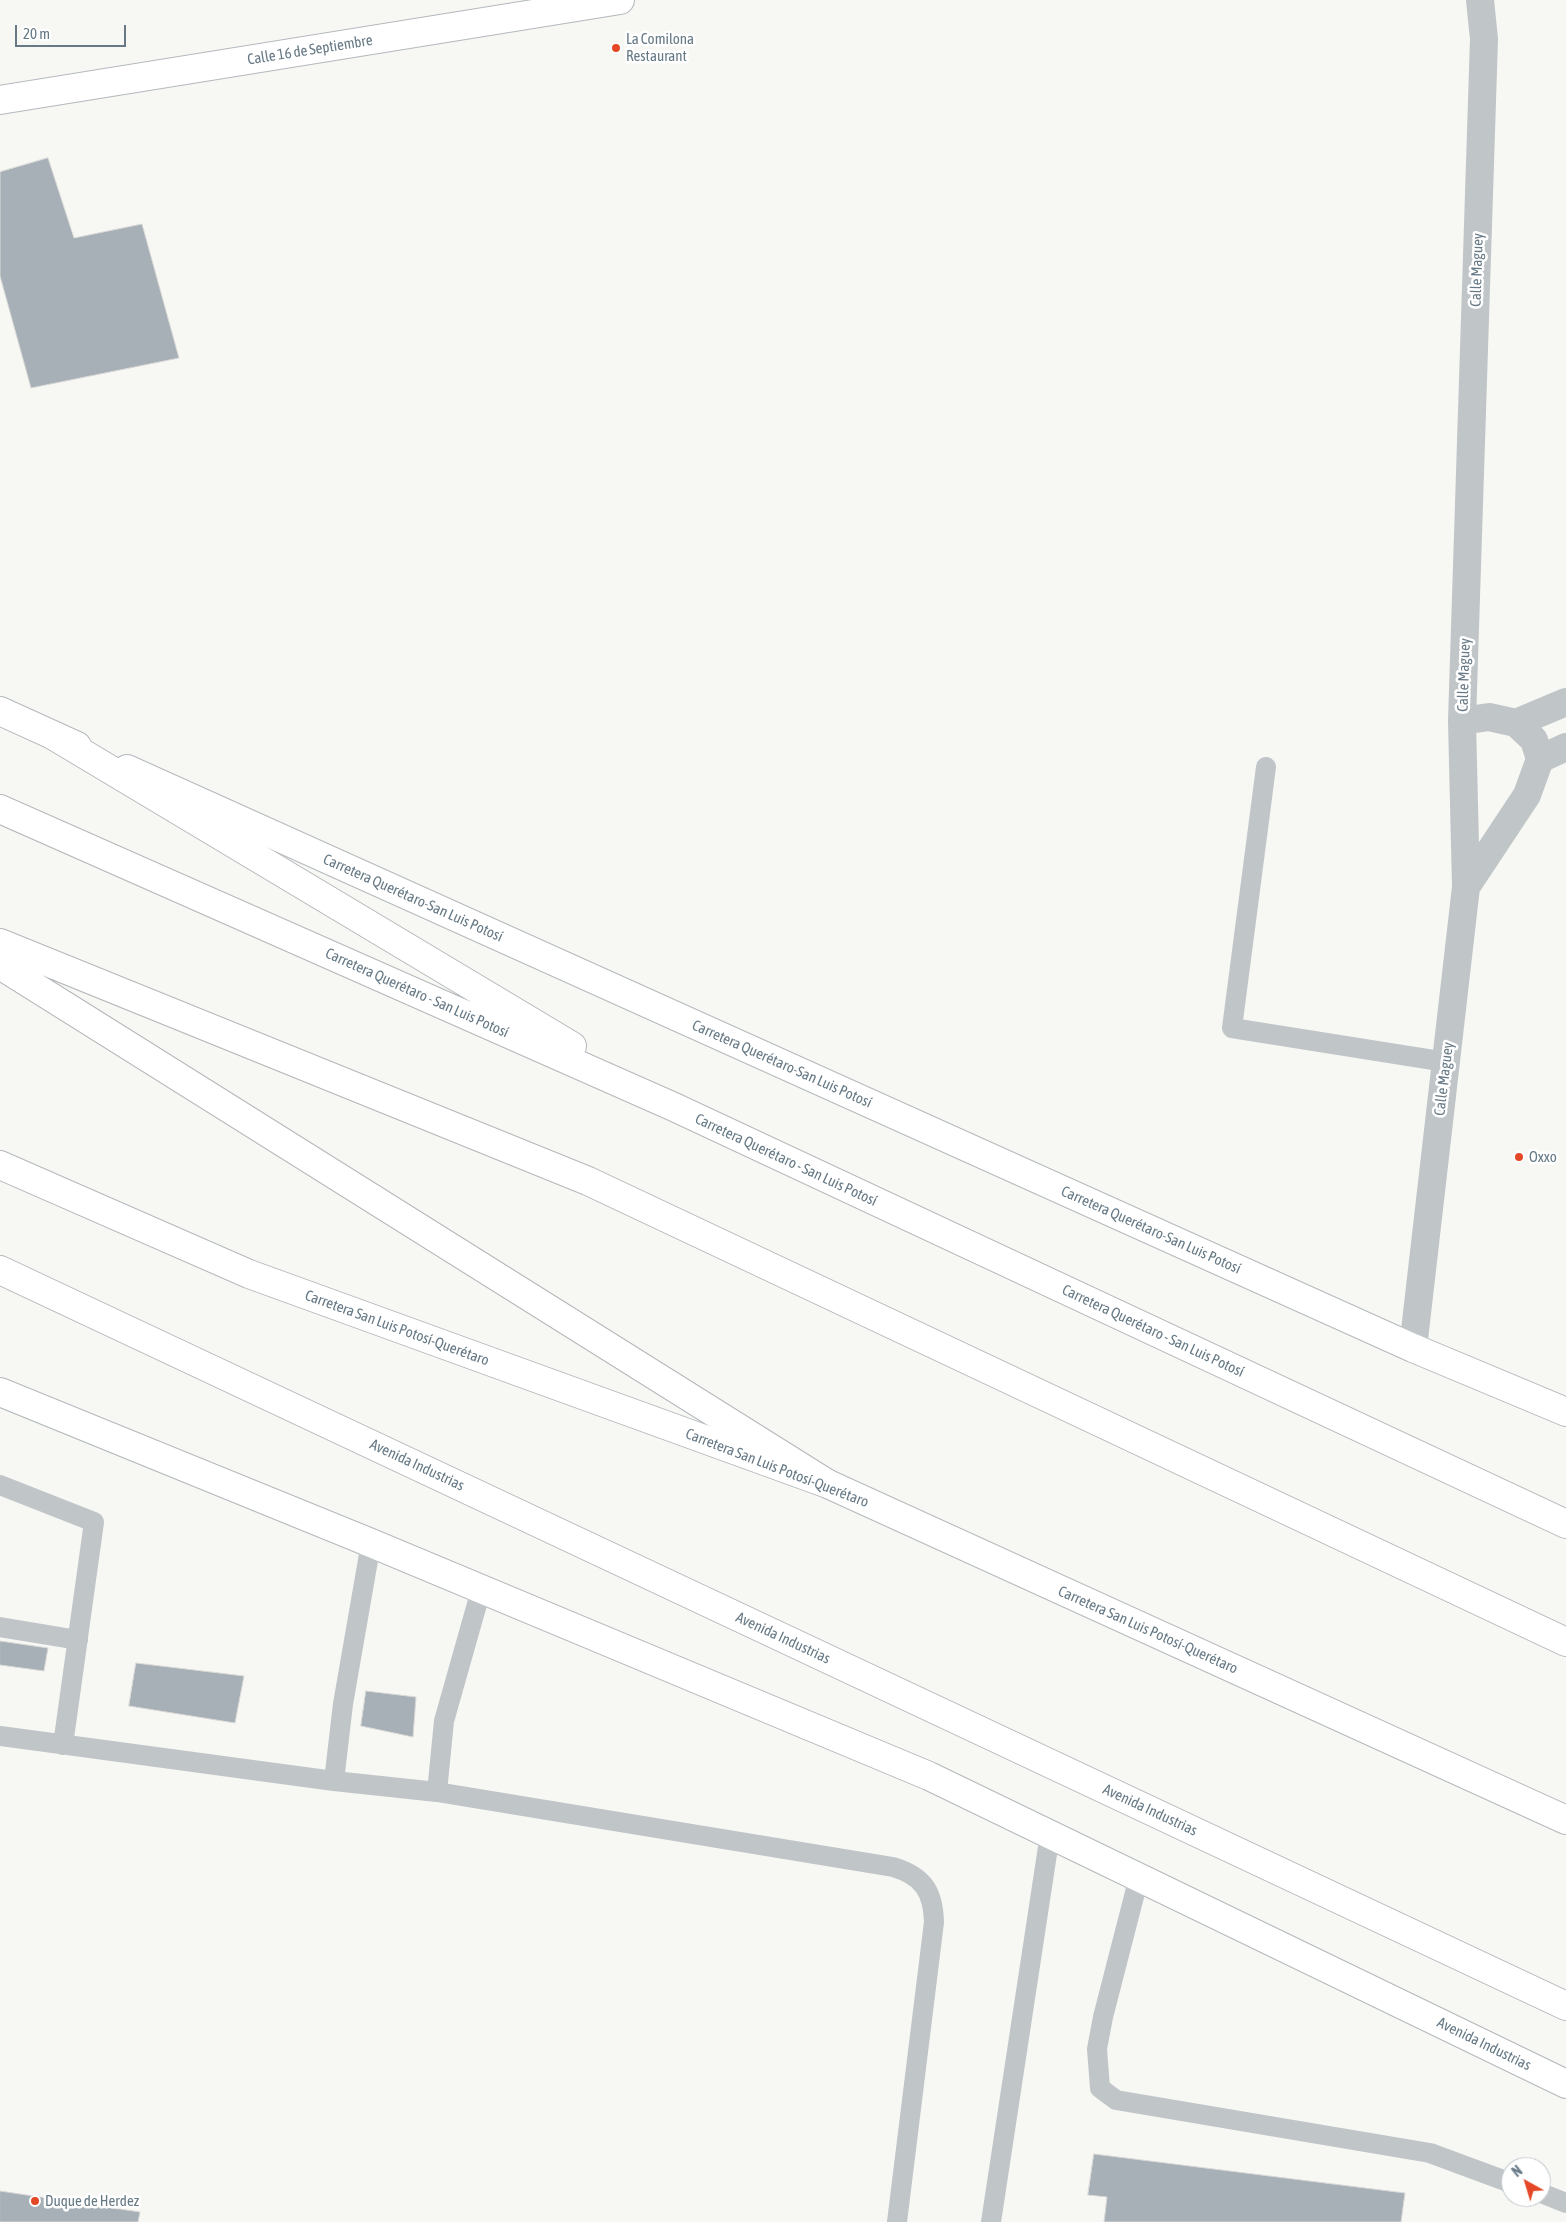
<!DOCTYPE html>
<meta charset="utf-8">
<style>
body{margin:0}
#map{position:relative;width:1566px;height:2222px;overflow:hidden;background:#f7f7f4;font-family:"Asap Condensed",sans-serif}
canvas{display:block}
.north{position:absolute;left:1501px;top:2157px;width:50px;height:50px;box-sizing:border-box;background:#fff;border:1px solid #c2c9ce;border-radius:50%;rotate:321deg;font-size:14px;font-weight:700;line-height:20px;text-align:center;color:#667985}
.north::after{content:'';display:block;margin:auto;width:18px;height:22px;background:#e44827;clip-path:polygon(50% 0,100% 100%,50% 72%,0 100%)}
.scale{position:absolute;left:15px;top:25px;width:111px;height:22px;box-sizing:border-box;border:2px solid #667985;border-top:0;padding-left:6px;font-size:15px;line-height:18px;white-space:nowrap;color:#667985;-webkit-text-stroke:4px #fff;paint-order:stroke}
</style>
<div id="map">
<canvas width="1566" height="2222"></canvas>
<div class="north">N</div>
<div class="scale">20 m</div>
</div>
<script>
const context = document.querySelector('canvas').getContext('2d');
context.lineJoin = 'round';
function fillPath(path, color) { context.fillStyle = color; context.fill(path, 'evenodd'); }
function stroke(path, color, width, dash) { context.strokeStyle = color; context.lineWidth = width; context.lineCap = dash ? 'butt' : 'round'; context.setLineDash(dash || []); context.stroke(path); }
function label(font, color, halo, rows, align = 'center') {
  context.font = font + ' "Asap Condensed",sans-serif'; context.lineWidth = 5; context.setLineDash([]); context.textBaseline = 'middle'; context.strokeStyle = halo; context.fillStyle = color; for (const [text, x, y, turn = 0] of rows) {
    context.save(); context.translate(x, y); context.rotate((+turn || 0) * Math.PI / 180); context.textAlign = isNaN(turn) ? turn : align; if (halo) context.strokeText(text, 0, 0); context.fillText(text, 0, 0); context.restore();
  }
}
const building = new Path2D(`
 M48,158L74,238L142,224L179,358L31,388L0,276V172Z
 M0,1641L48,1648L44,1671L0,1665Z
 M136,1663L244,1676L235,1723L129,1706Z
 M366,1691L416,1697L413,1737L361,1726Z
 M1094,2154L1405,2193L1401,2222H1104L1107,2197L1088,2195Z
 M0,2191L140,2212L138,2222H0Z`);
const lane = new Path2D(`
 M1266,767L1232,1028L1446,1062
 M0,1485L94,1522L63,1745
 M0,1627L78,1640
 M0,1736L334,1781L437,1792L893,1867C923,1876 933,1891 934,1922L897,2222
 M334,1781L343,1704L371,1543
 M437,1792L444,1721L481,1590
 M1139,1877L1103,2017L1097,2049L1100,2088L1116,2100L1430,2153L1511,2183
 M1541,2193L1566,2203
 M991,2222L1050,1834`);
const street = new Path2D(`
 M1462,721L1489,717L1516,723L1534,740L1540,759L1527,795L1466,887
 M1516,723L1566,702
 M1540,759L1566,747
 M1413,1348L1466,887L1462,721L1484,39L1480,0`);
const secondary = new Path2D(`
 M0,100L620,0
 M0,711L77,746
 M127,769L1413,1348L1566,1412
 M0,1165L249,1274L828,1484L1566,1820
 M0,1270L1566,2006
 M0,1392L371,1543L929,1776L1566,2084`);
const highway = new Path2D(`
 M54,736L572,1046
 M0,809L674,1107L1566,1524
 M0,943L588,1181L1566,1642
 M0,965L828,1484`);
const markers = [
 [616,48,5,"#e44827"],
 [1519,1157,5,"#e44827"],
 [35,2201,5,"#e44827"]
];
const poiNames = [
 ["La Comilona",626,39],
 ["Restaurant",626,56],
 ["Oxxo",1529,1157],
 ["Duque de Herdez",45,2201]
];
const streetNames = [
 ["Calle 16 de Septiembre",310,50,-9],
 ["Calle Maguey",1477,270,-88],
 ["Calle Maguey",1464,675,-88],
 ["Carretera Querétaro-San Luis Potosí",413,898,24],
 ["Carretera Querétaro - San Luis Potosí",417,993,24],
 ["Carretera Querétaro-San Luis Potosí",782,1064,24],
 ["Calle Maguey",1444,1079,-83],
 ["Carretera Querétaro - San Luis Potosí",786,1160,25],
 ["Carretera Querétaro-San Luis Potosí",1151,1230,24],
 ["Carretera San Luis Potosí-Querétaro",397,1328,20],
 ["Carretera Querétaro - San Luis Potosí",1153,1331,25],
 ["Avenida Industrias",417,1465,25],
 ["Carretera San Luis Potosí-Querétaro",777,1468,21],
 ["Carretera San Luis Potosí-Querétaro",1148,1630,24],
 ["Avenida Industrias",783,1638,25],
 ["Avenida Industrias",1150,1810,25],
 ["Avenida Industrias",1484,2044,26]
];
fillPath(building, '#a7b0b6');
stroke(building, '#d9d9d7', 1);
stroke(secondary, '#b3b9bd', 30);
stroke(highway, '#b4b8bb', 30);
stroke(lane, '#c0c5c8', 20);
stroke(street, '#c0c5c8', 28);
stroke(secondary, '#fff', 28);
stroke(highway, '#fff', 28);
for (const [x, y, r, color] of markers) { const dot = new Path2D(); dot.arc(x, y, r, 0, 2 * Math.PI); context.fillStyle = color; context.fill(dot); stroke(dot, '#fff', 2); }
label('15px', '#667985', '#fff', poiNames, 'left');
label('15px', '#667985', '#fff', streetNames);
</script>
